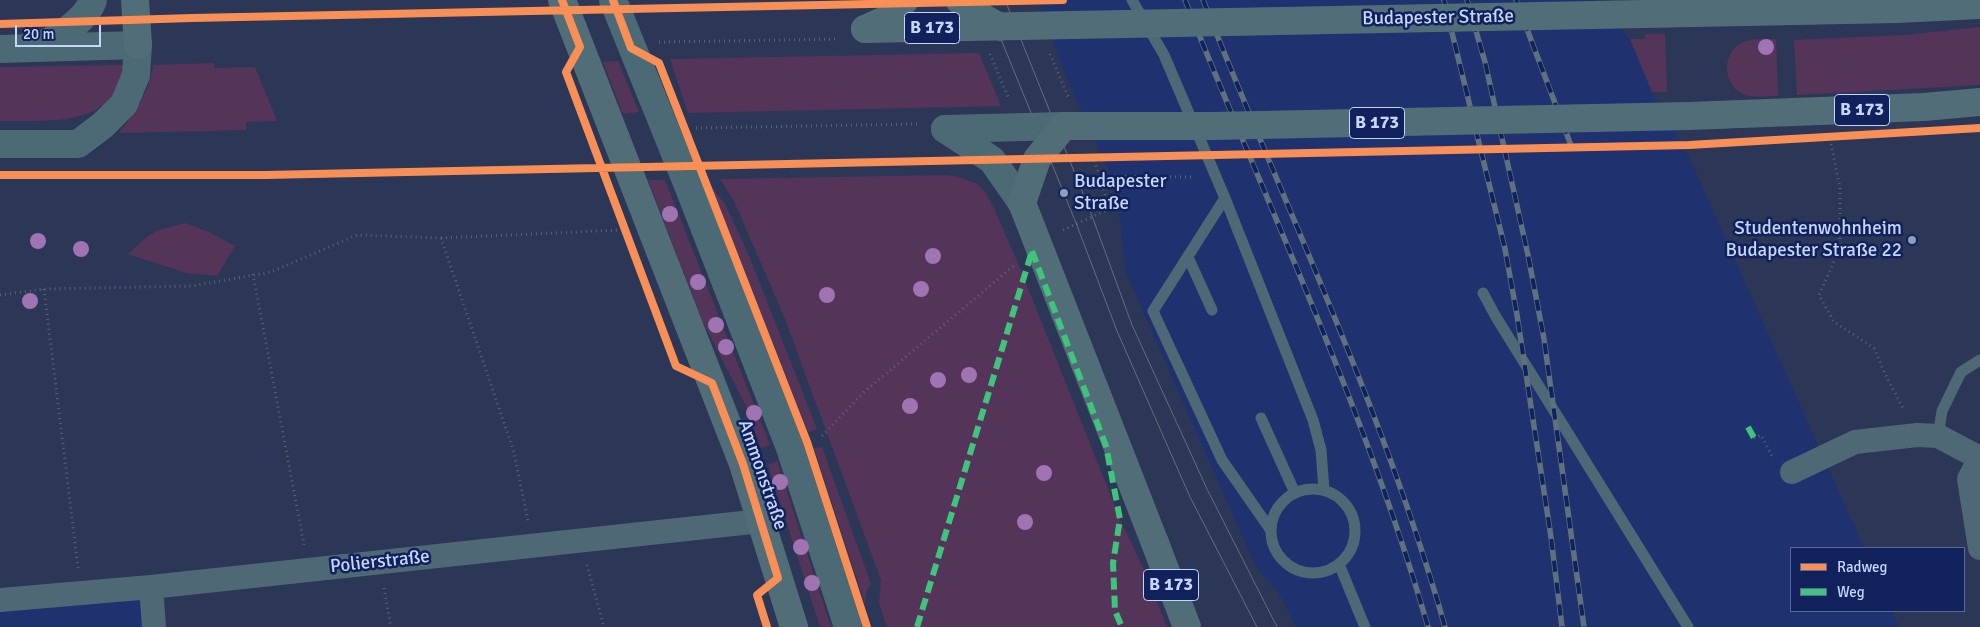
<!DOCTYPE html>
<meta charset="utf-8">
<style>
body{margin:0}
#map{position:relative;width:1980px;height:627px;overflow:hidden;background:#2c3656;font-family:Signika,sans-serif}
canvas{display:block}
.legend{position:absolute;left:1790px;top:547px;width:175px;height:65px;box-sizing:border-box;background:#11215c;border:1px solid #59699b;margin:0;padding:6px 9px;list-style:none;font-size:15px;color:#c6d5fa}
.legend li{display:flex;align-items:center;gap:10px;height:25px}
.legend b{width:25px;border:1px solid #59699b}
.scale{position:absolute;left:15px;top:25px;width:86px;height:22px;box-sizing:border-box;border:2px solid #c6d5fa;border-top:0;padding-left:6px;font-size:15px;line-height:18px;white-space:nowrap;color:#c6d5fa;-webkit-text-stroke:4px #11215c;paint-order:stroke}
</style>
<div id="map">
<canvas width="1980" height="627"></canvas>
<ul class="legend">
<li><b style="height:6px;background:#f78f57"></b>Radweg</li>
<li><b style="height:6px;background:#40c37c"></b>Weg</li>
</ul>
<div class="scale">20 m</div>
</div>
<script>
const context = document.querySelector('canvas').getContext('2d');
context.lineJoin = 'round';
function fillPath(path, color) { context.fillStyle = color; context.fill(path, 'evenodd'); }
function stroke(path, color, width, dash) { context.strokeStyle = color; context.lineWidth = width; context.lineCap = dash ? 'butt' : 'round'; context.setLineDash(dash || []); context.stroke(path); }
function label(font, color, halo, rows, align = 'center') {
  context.font = font + ' Signika,sans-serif'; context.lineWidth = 5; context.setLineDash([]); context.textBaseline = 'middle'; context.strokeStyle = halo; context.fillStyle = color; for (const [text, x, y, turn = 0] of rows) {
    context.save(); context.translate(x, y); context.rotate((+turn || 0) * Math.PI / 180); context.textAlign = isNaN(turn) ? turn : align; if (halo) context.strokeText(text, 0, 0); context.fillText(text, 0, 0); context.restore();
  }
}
const built = new Path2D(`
 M1037,0H1595L1630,39L1652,92L1689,157L1864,548H1791V611H1892L1899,627H1296L1280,595L1255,565L1126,273L1116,187L1070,86Z
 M151,587L154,627H0V600Z`);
const green = new Path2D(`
 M1980,27V85L1797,95L1794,40L1905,35Z
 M1645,34H1665L1667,92H1652L1630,39H1645Z
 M1776,39L1778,96C1767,96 1753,98 1743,94C1723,85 1721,54 1741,43C1751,38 1764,39 1776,39Z
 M979,53L1001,106L688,113L670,59Z
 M618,61L639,112L623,114L603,62Z
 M214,63V68L255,67L277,121L246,122V130L119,133C136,111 149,93 153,65Z
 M124,65C116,129 48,120 0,121V67Z
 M949,175L965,179L977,184L986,193L993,206L1018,263L1120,519L1145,572L1167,627H887L879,603L881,580L785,319L734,201L720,179Z
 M648,180H665L770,445L761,448L746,406L703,322Z
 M706,180L725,204L748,253L817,429L808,432L739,256Z
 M186,223L211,233L235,246L217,276L186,273L128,254L147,237L158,230Z
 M822,447L871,584L867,590L865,604L814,448Z
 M777,461L831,627H820L768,465Z`);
const path = new Path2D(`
 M659,42L838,39
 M990,54L1009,99
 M1050,54L1069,99
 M696,128L917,124
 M1830,139L1840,188V248L1819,295L1834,322L1874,348L1887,378L1904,410
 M1100,176L1192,177V175
 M1063,230L1109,209L1100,176L1091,153
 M441,238L621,230
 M253,274L304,545
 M44,289L78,568
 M0,295L44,289L193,286L271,272L357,235L441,238L514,452L528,521
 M822,436L864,392L1016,264
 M1754,438L1761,435L1772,456
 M587,565L604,627
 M384,588L391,627`);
const service = new Path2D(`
 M1132,0L1164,55L1225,198L1313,420L1321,450L1324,490
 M1225,198L1153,311L1222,460L1270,529
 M1188,257L1212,310
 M1483,293L1496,317L1688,627
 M1261,418L1295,493
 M1938,436L1942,411L1961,372L1980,360
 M1271 531a42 42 0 1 1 84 0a42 42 0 1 1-84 0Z
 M1339,564L1365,627`);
const minor = new Path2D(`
 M1980,458L1969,479L1980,548
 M1792,472L1855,442L1917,435L1938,436L1980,458
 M151,587L154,627
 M0,600L151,587L761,521`);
const secondary = new Path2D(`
 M613,0L689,188L790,448L848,627
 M39,47C58,37 86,21 93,0
 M0,49L138,45L136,75L124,104L103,125L78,144H0
 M945,129L992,160L1022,203`);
const primary = new Path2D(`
 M135,0L138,45
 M562,0L743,464L794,627
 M1644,14L1897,9L1980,5
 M865,29L887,19L905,0
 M1689,116L1924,107L1980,102
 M1155,543L1187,627`);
const tram = new Path2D(`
 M985,0L1076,223L1117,331L1190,497L1257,627
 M1005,0L1092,216L1132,325L1207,489L1277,627`);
const rail = new Path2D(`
 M1185,0C1268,208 1366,411 1428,627
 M1203,0C1285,208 1384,411 1445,627
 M1444,0L1505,249L1517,315L1551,537L1562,627
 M1467,0L1485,62L1528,255L1544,339L1584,627
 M1516,0L1572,148`);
const secondaryBridge = new Path2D(`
 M945,129L1064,126`);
const primaryBridge = new Path2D(`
 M959,0L980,16L1000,27
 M865,29L1644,14
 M1155,543L1022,203L1037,159L1064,126H1212L1689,116`);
const quiet = new Path2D(`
 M1032,251L1106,446L1120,519L1113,563L1115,611L1122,627
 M1748,427L1754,438
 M917,627L1032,251`);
const cycleway = new Path2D(`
 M562,0L580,47L566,72L676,366L712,383L743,464L778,578L757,595L767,627
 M613,0L631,48L659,63L807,442L867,627
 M0,24L192,18L1063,0
 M0,175H265L1689,145L1980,128`);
const trees = [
 [1766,47],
 [670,214],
 [38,241],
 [81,249],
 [933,256],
 [698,282],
 [921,289],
 [827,295],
 [30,301],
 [716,325],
 [726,347],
 [969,375],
 [938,380],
 [910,406],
 [754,413],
 [1044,473],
 [780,482],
 [1025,522],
 [801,547],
 [812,583]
];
const markers = [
 [1064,193,5,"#909dc1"],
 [1912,240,5,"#909dc1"]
];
const shields = [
 [932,28,55],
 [1862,110,55],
 [1377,123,55],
 [1171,585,55]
];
const shieldNames = [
 ["B 173",932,28],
 ["B 173",1862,110],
 ["B 173",1377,123],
 ["B 173",1171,585]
];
const streetNames = [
 ["Budapester Straße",1438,18,-1],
 ["Ammonstraße",762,475,71],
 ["Polierstraße",380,562,-6]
];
const poiNames = [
 ["Budapester",1074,182],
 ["Straße",1074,204],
 ["Studentenwohnheim",1902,229,"right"],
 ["Budapester Straße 22",1902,251,"right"]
];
fillPath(built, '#1f326f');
fillPath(green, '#543559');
stroke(path, '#546775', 3, [1, 4]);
stroke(service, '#4e6875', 11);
stroke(minor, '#4e6875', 24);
stroke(secondary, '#4c6a76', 28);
stroke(primary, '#516d77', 28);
stroke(tram, '#5f717f', 1);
stroke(rail, '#5f717f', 5.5);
stroke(rail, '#11215c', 4, [11]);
stroke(secondaryBridge, '#4c6a76', 28);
stroke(primaryBridge, '#516d77', 28);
stroke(quiet, '#40c37c', 6, [12, 6]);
stroke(cycleway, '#f78f57', 8);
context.fillStyle = '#a073b2';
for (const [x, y] of trees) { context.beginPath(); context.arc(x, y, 8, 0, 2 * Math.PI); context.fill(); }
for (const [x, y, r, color] of markers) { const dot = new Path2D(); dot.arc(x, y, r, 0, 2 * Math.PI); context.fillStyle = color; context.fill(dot); stroke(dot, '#11215c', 2); }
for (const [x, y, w] of shields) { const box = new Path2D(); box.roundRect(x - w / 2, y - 15.5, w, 31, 4); context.fillStyle = '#11215c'; context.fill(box); stroke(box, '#c6d5fa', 1); }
label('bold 18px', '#c6d5fa', null, shieldNames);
label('19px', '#c6d5fa', '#11215c', streetNames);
label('19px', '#c6d5fa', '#11215c', poiNames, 'left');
</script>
